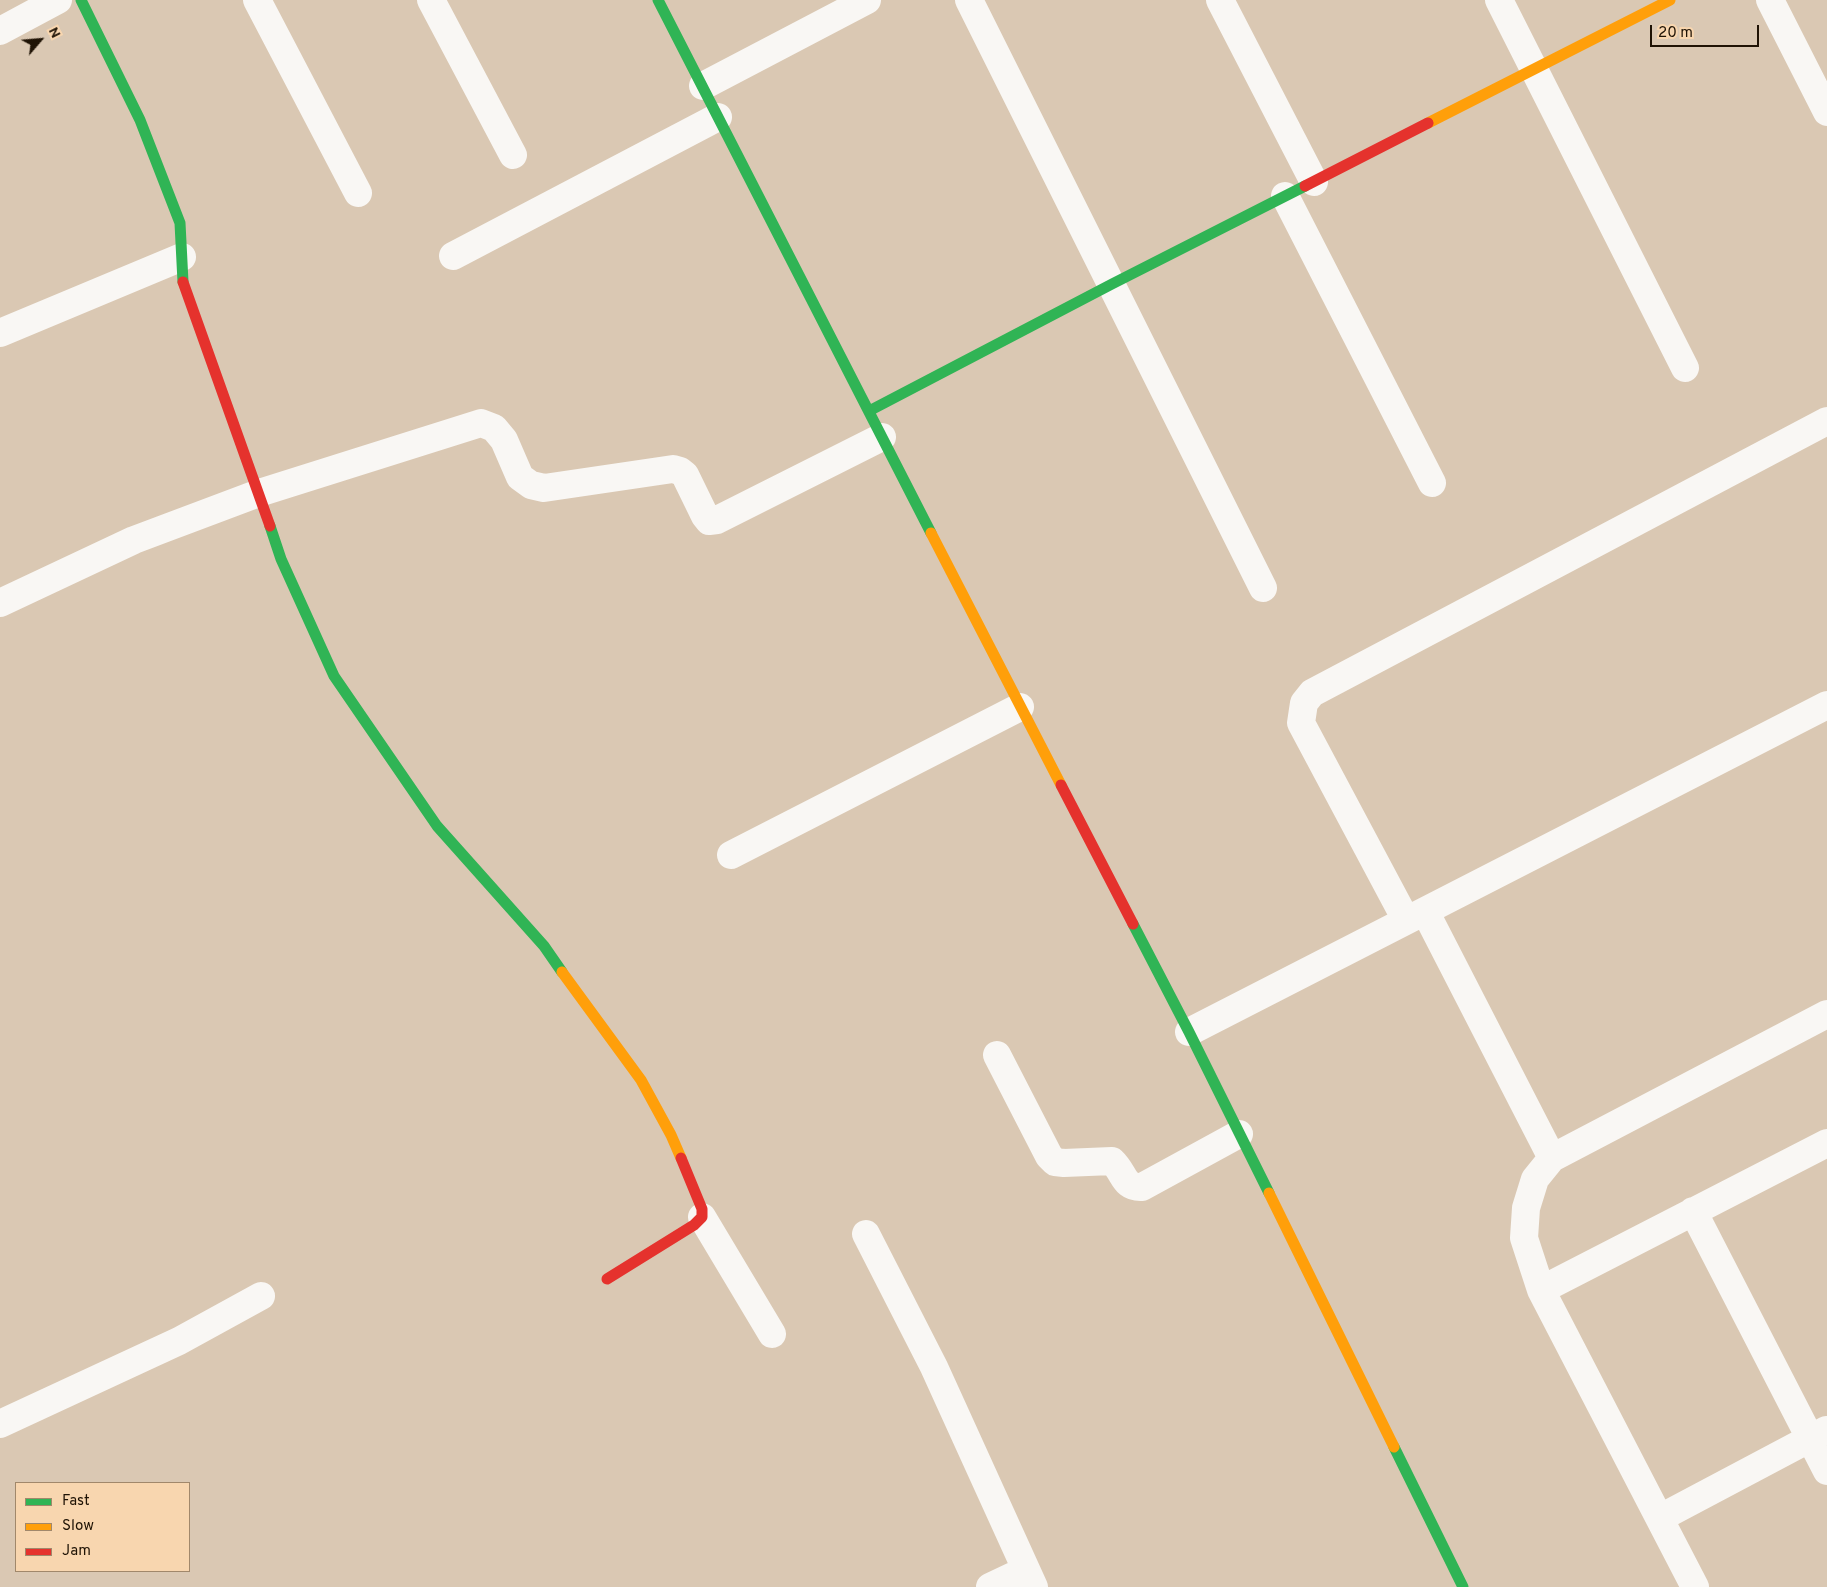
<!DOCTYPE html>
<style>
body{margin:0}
#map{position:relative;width:1827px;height:1587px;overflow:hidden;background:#dac8b3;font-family:Overpass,sans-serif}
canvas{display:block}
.legend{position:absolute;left:15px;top:1482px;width:175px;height:90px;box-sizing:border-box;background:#f8d6af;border:1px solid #a1886b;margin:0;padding:6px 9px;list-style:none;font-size:15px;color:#1f1305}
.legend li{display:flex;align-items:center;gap:10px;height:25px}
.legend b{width:25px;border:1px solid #a1886b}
.north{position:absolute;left:15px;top:15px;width:50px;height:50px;-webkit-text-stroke:4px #f8d6af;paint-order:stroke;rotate:63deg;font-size:14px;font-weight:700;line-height:20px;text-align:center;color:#1f1305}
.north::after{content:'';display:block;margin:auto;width:18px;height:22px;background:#1f1305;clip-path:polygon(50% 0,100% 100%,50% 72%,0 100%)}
.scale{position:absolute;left:1650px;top:25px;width:109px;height:22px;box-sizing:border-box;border:2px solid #1f1305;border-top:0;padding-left:6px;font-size:15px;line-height:18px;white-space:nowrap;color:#1f1305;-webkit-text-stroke:4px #f8d6af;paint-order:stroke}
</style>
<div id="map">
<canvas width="1827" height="1587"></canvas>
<ul class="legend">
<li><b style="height:6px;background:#30b455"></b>Fast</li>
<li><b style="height:6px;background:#ff9f0a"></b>Slow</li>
<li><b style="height:6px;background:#e5322d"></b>Jam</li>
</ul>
<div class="north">N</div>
<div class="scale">20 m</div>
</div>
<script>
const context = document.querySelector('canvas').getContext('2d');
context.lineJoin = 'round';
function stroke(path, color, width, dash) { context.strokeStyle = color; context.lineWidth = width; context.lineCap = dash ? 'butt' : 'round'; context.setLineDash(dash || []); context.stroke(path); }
const street = new Path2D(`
 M257,0L358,193
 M431,0L513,155
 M969,0L1263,588
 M1220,0L1314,182
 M1499,0L1685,368
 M1770,0L1827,112
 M0,31L58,0
 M703,86L867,0
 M1285,196L1432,483
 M453,256L718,117
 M0,333L182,257
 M0,603L134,540L259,493L481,423L494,428L504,440L520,477L531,485L544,488L673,469L680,471L685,475L705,516L709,521L717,520L882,437
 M731,855L1020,707
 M1425,911L1552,1158
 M1406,920L1301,723L1304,703L1312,693L1827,421
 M1189,1032L1827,705
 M997,1055L1049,1156L1055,1162L1064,1163L1112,1161C1125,1173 1123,1188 1142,1187L1239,1134
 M1693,1211L1827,1471
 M702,1217L772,1334
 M866,1234L934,1367L1034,1587
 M1541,1290L1827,1143
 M0,1424L179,1341L261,1296
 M1660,1518L1826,1430
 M990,1587L1026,1570
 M1695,1587L1541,1290L1524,1238L1526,1208L1535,1179L1552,1158L1827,1014`);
const fast = new Path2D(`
 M81,0L140,120L180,223L183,282
 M658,0L931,533
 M869,411L1112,284L1305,186
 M270,526L281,559L334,676L437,826L544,946L562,972
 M1133,924L1189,1032L1269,1193
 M1394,1447L1463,1587`);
const slow = new Path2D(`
 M1428,123L1670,0
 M931,533L1061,785
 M562,972L641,1080L671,1135L681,1158
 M1269,1193L1394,1447`);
const jam = new Path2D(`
 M1305,186L1428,123
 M183,282L270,526
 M1061,785L1133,924
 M607,1279L694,1225L702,1217V1209L681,1158`);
stroke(street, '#f9f7f4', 28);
stroke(fast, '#30b455', 11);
stroke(slow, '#ff9f0a', 11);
stroke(jam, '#e5322d', 11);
</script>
